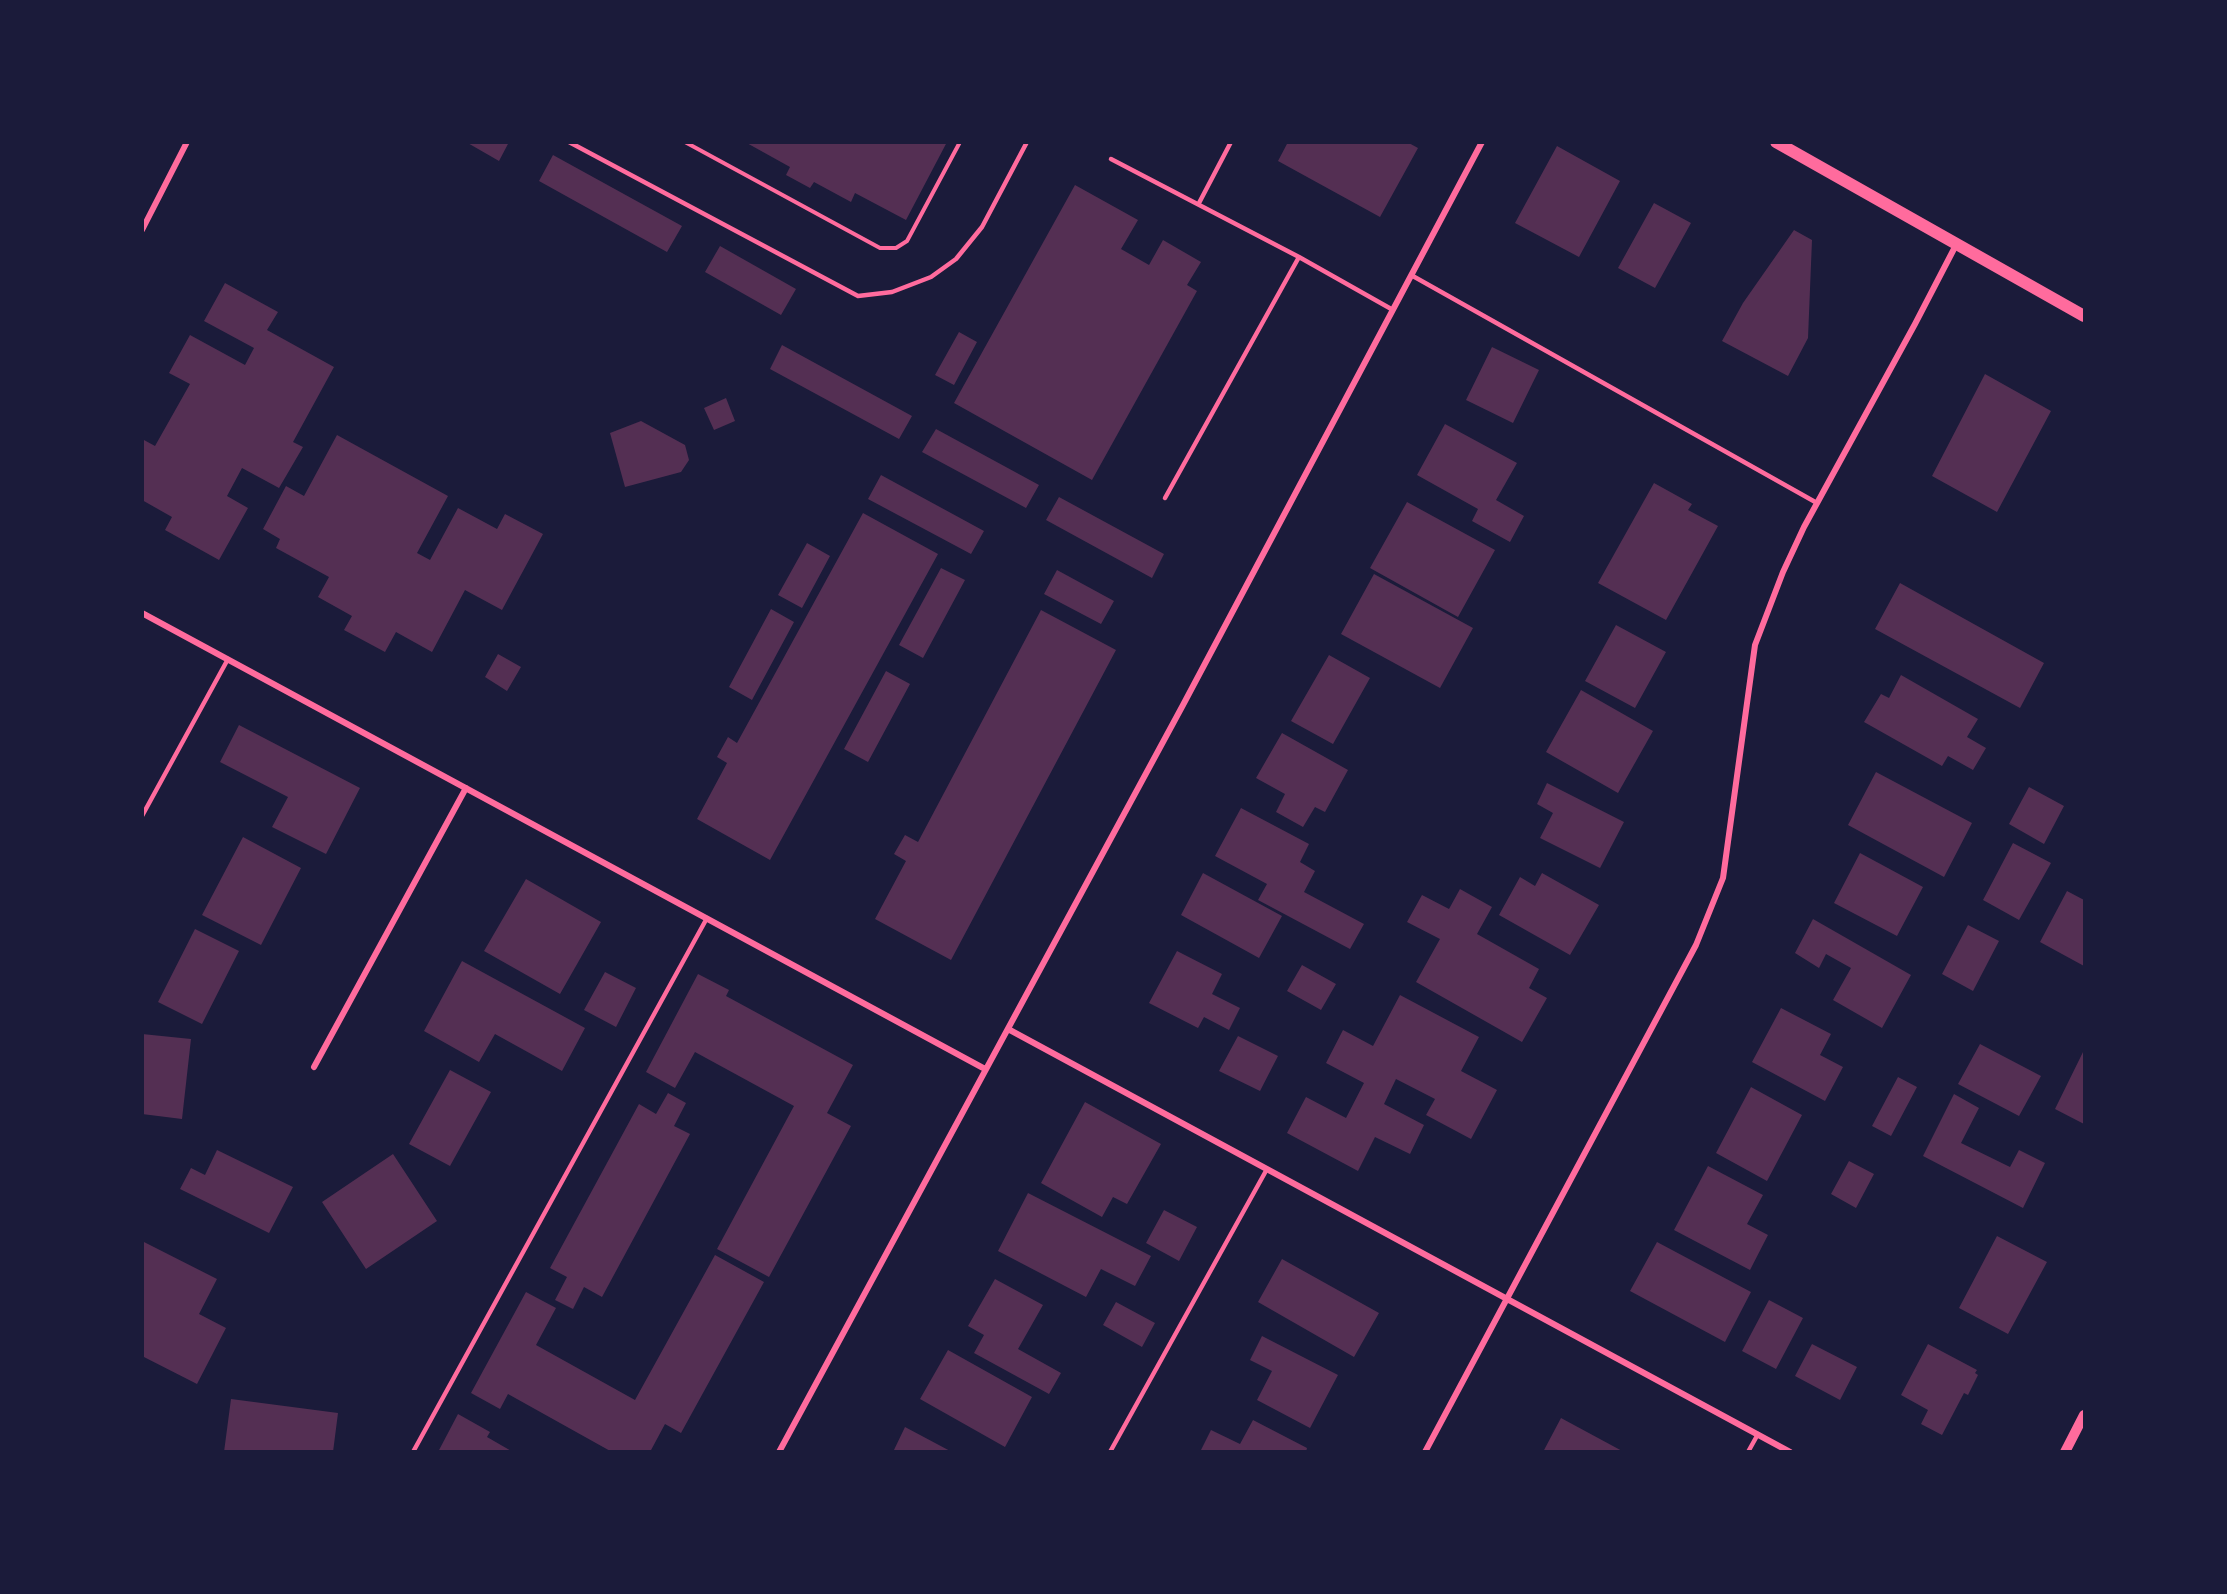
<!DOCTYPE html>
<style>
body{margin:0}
#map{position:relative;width:2227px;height:1594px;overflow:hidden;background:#1b1b3a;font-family:"Space Grotesk",sans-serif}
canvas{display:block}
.frame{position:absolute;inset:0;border:144px solid #1b1b3a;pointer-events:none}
</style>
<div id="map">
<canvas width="2227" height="1594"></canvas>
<div class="frame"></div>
</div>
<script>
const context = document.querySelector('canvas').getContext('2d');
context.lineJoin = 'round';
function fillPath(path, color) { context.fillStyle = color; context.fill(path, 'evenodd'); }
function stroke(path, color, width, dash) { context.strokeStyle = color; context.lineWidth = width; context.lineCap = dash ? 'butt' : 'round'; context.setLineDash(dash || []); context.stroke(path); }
const building = new Path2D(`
 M466,142H509L499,161Z
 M745,142H947L906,220L855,193L851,202L814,182L810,188L786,175L790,167Z
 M1288,142H1407L1418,148L1380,217L1278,161Z
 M1557,146L1620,181L1579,257L1515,223Z
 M553,155L682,226L667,252L539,181Z
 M1075,185L1138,220L1121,249L1149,265L1163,240L1201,262L1187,285L1197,291L1092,480L954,403Z
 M1654,203L1691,223L1655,288L1618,268Z
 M1794,230L1812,240L1808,338L1788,376L1722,341L1743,303Z
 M720,246L796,289L781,315L705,272Z
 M225,283L278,312L267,330L334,367L293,442L303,447L279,488L242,468L227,496L248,508L219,560L165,530L172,517L142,500V443L144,440L155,446L190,384L169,373L190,335L245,365L254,348L204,321Z
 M959,332L977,342L954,385L935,375Z
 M782,345L912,416L899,439L770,369Z
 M1492,347L1539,370L1513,423L1466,400Z
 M1985,374L2051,411L1997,512L1932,476Z
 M726,398L735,421L714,430L704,408Z
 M641,421L685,445L689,460L681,472L625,487L610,433Z
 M1445,424L1517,463L1496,500L1524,516L1510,542L1472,521L1478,509L1417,475Z
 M936,429L1039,485L1026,508L922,452Z
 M337,435L448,496L417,553L430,560L458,508L497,529L505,514L543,534L502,610L465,590L432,652L396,632L385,652L344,630L352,616L318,597L329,577L276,548L280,539L263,529L286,486L304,496Z
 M881,475L984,531L971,554L868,499Z
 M1654,483L1692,504L1688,510L1718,526L1666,620L1598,583Z
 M1059,497L1164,554L1152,578L1046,520Z
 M1407,502L1495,550L1458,617L1370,568Z
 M863,513L938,554L770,860L697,819L727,763L717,757L728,737L737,743Z
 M807,543L830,556L802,608L778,595Z
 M941,568L965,580L923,658L899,645Z
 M1057,570L1114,601L1101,624L1044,594Z
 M1374,574L1473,628L1440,688L1341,634Z
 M1900,583L2044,663L2020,708L1875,629Z
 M771,609L794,622L752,700L729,687Z
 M1041,610L1116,650L951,960L875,919L906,861L894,854L905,835L918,842Z
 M1616,625L1666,652L1635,708L1585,681Z
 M498,654L521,667L507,691L485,677Z
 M1329,655L1370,678L1333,744L1291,721Z
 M886,671L910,684L868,762L844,749Z
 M1901,675L1978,719L1967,737L1986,748L1973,770L1948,756L1942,766L1864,722L1881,694L1889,698Z
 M1581,690L1653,731L1618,793L1546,752Z
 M239,725L360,788L326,854L272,827L288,797L220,762Z
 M1282,733L1348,770L1325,812L1315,807L1303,827L1276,812L1285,794L1256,778Z
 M1876,772L1972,823L1944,877L1848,825Z
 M1547,783L1624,822L1600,868L1540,838L1553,813L1537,804Z
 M2029,787L2064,806L2044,844L2009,824Z
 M1241,808L1309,844L1300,862L1315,871L1304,892L1364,924L1350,949L1258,900L1267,884L1215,856Z
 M243,837L301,868L261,945L202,915Z
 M2013,843L2051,863L2019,920L1983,900Z
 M1860,853L1923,887L1897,936L1834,903Z
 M1203,873L1282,916L1259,958L1181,915Z
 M1542,873L1599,905L1570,955L1499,915L1520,877L1535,886Z
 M526,879L601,922L560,994L484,951Z
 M1460,889L1492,907L1477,934L1539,969L1529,988L1547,998L1522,1042L1416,982L1440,939L1407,922L1422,895L1449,909Z
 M2067,891L2084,900V966L2040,942Z
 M1813,919L1911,975L1882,1028L1833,1000L1851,968L1826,954L1819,968L1795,953Z
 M1968,925L1999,941L1973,991L1942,974Z
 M195,929L239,951L202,1024L158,1002Z
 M1177,951L1222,974L1212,994L1240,1008L1229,1030L1204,1017L1198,1028L1149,1003Z
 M462,961L585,1028L562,1071L495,1034L479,1062L424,1031Z
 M1302,965L1336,984L1321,1010L1287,991Z
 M605,972L636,988L616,1027L584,1010Z
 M698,974L729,990L726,996L853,1065L827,1113L851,1126L769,1277L717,1249L794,1106L695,1052L675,1088L646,1072Z
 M1400,995L1479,1037L1461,1071L1497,1090L1471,1139L1426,1115L1435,1099L1396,1079L1384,1104L1424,1125L1410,1154L1375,1137L1358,1171L1287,1133L1306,1097L1346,1118L1364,1083L1326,1063L1343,1030L1373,1046Z
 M1781,1008L1831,1034L1820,1055L1843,1067L1825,1101L1752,1062Z
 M142,1034L191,1039L182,1119L142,1114Z
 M1238,1036L1278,1056L1260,1091L1219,1071Z
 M1980,1044L2041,1076L2019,1116L1958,1084Z
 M2084,1050V1124L2055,1109Z
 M450,1070L491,1092L450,1166L409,1144Z
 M1898,1077L1917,1087L1891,1136L1872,1126Z
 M1751,1087L1802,1115L1767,1181L1716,1153Z
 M668,1093L686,1103L674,1126L690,1134L602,1297L584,1287L573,1309L555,1300L567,1277L550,1268L639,1104L656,1114Z
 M1954,1094L1979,1108L1961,1143L2010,1167L2019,1150L2045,1163L2023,1208L1923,1156Z
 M1085,1102L1161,1144L1127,1204L1113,1197L1102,1217L1041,1183Z
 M217,1150L293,1187L269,1233L180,1189L191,1168L205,1175Z
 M393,1154L437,1221L366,1269L322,1202Z
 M1849,1161L1874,1174L1856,1208L1831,1194Z
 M1708,1166L1763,1195L1747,1224L1768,1235L1750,1270L1674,1230Z
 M1028,1193L1151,1256L1135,1286L1101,1269L1086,1297L998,1251Z
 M1164,1210L1197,1227L1179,1261L1146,1243Z
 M1997,1236L2047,1262L2008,1334L1959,1308Z
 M142,1241L217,1279L199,1314L226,1328L197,1384L142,1356Z
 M1657,1242L1751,1292L1725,1342L1630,1291Z
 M715,1255L764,1282L681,1433L665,1424L650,1452H612L508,1394L500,1409L471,1393L526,1292L556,1308L536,1345L635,1400Z
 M1282,1259L1379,1313L1354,1357L1258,1302Z
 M995,1279L1043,1305L1018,1349L1061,1373L1049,1394L974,1353L984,1335L968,1326Z
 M1769,1300L1803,1318L1776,1369L1742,1351Z
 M1116,1302L1155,1323L1142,1347L1103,1325Z
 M1262,1336L1338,1375L1310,1428L1257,1400L1272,1371L1250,1360Z
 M1812,1344L1857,1367L1840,1400L1795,1376Z
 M1928,1344L1977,1370L1975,1373L1978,1375L1968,1395L1964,1393L1942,1435L1921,1424L1928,1410L1901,1395Z
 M948,1350L1032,1397L1005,1447L920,1399Z
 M231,1399L338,1413L333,1452H224Z
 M458,1414L490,1432L487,1437L513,1452H438Z
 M1561,1418L1624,1452H1543Z
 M1253,1420L1307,1448L1306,1452H1200L1211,1430L1240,1444Z
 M905,1427L952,1452H893Z`);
const path = new Path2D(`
 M685,142L880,248H896L907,241L960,142`);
const service = new Path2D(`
 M569,142L858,296L892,292L931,277L956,259L982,227L1027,142
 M1111,159L1299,257L1393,310
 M1199,203L1231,142
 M1411,275L1817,503
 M1165,498L1299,257
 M142,816L228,659
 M413,1452L707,918
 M1110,1452L1267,1169
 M1748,1452L1758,1434`);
const minor = new Path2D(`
 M142,230L187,142
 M142,613L985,1069
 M1008,1029L1790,1452
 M314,1067L466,788
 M779,1452L1183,705L1482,142
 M1425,1452L1696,945L1723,878L1755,645L1783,572L1804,527L1915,324L1956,245`);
const tertiary = new Path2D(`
 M2065,1452L2084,1415`);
const secondary = new Path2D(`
 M1776,142L2084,316`);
fillPath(building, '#542f53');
stroke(path, '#ff6b9d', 4);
stroke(service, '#ff6b9d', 4.5);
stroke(minor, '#ff6b9d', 6);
stroke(tertiary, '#ff6b9d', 10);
stroke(secondary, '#ff6b9d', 12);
</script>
